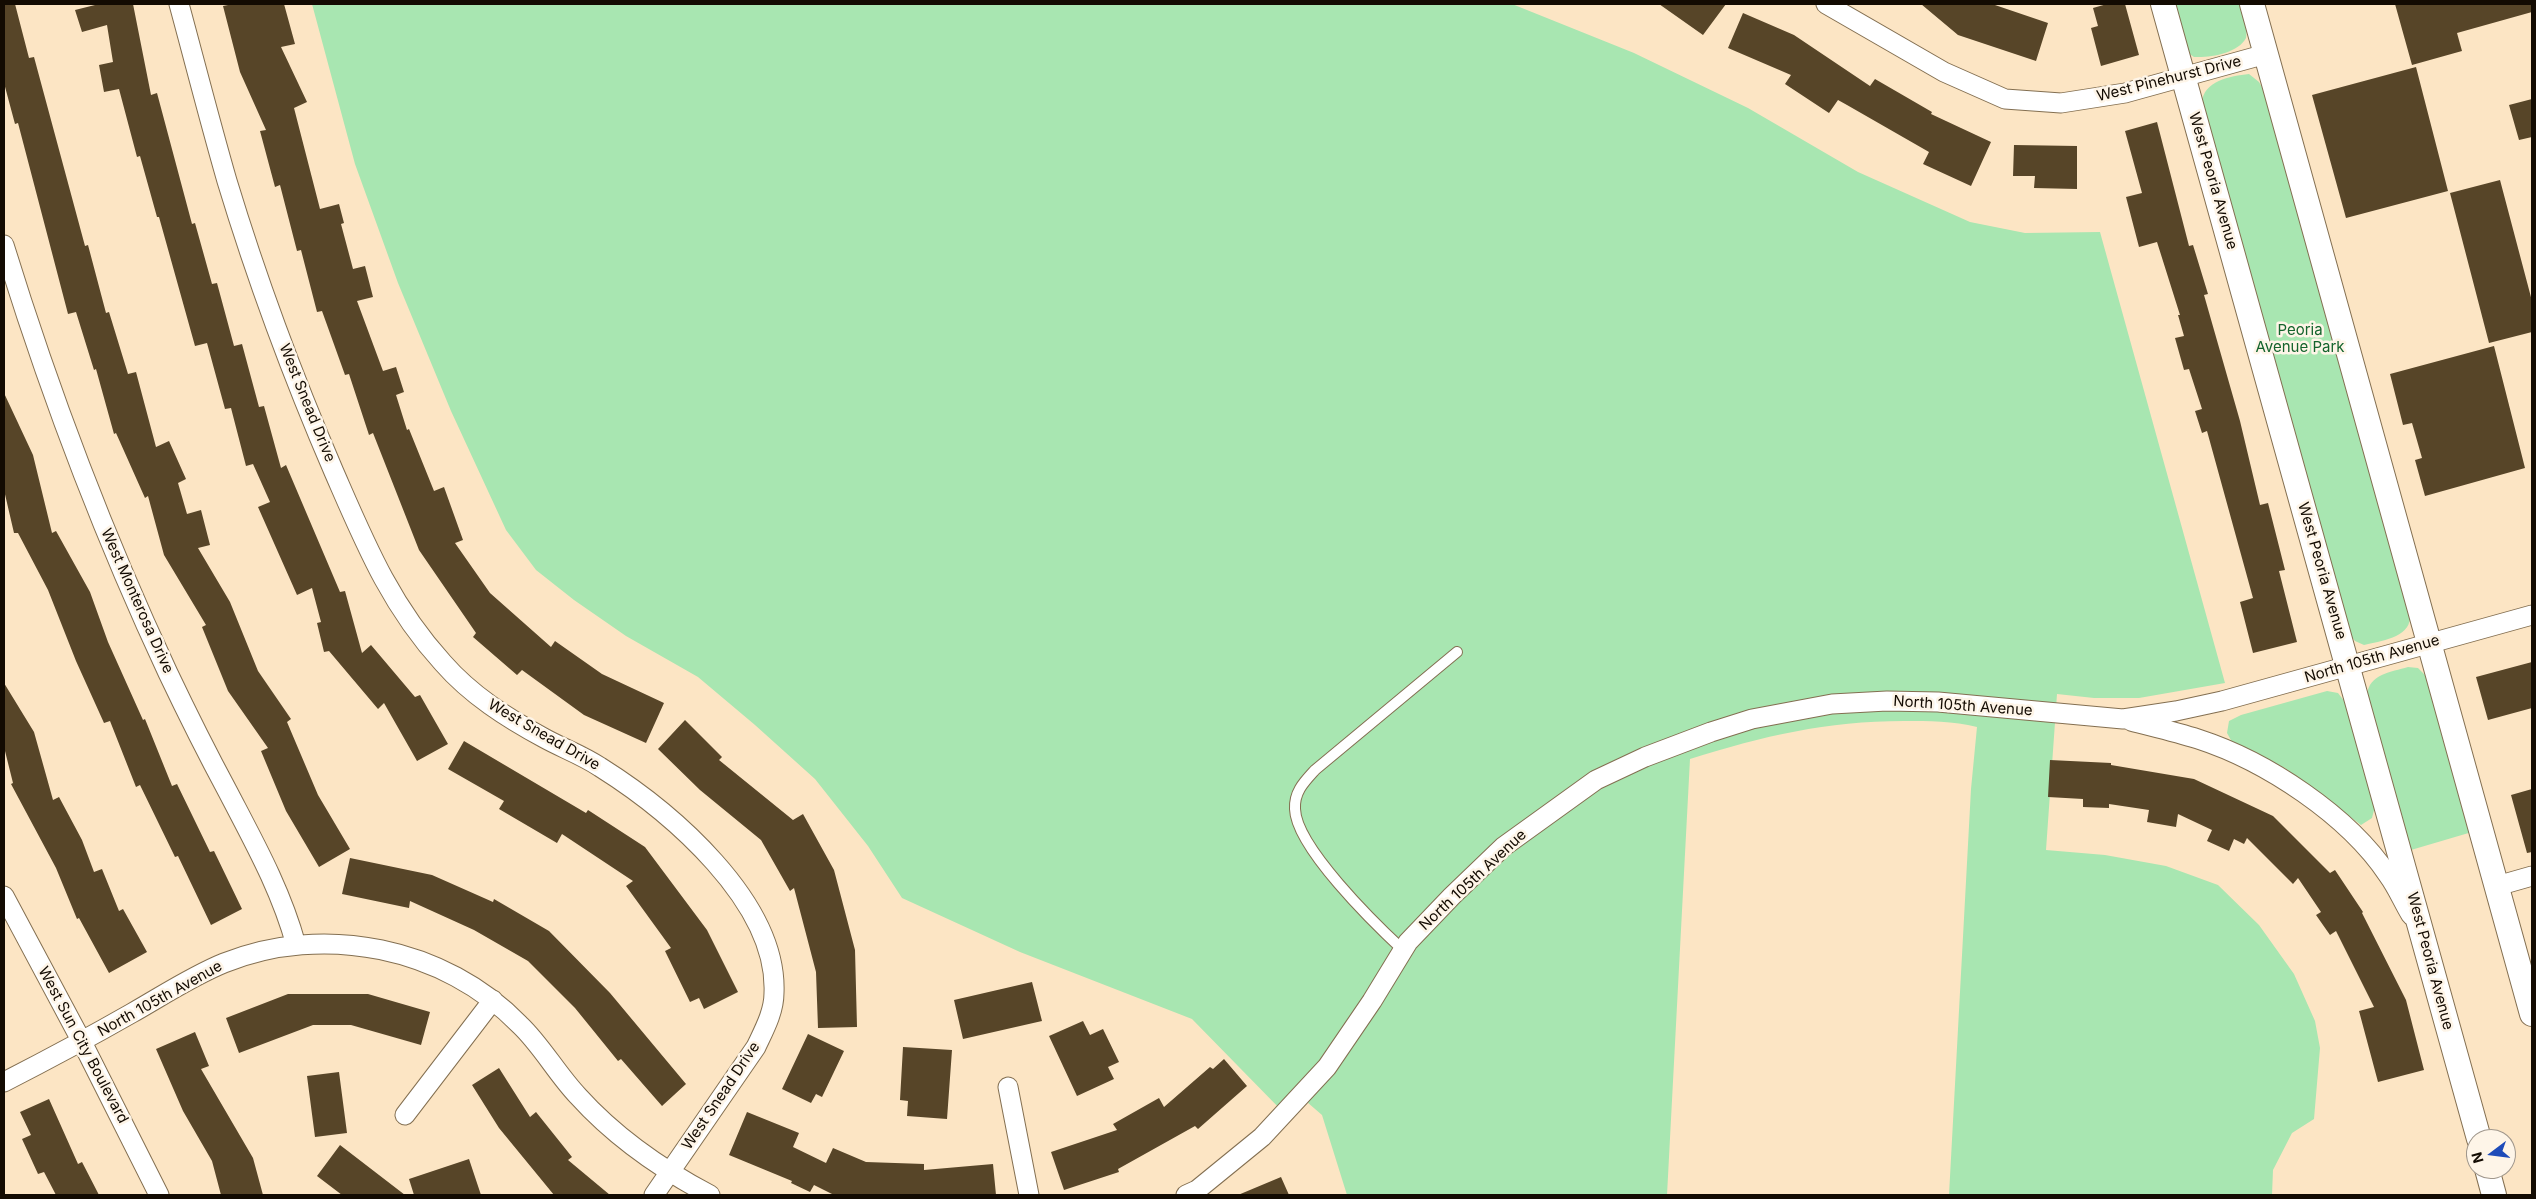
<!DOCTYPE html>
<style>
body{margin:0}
#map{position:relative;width:2536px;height:1199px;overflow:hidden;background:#fce5c4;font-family:Inter,sans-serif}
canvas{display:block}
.frame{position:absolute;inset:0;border:5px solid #130b02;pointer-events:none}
.north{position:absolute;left:2466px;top:1129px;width:50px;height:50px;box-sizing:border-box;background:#fef5e8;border:1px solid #a0978c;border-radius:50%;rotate:255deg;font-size:14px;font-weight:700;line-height:20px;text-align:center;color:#130b02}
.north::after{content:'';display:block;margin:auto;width:18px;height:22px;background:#1e4bb9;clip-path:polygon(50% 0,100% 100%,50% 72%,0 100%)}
</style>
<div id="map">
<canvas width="2536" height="1199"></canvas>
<div class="frame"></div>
<div class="north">N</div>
</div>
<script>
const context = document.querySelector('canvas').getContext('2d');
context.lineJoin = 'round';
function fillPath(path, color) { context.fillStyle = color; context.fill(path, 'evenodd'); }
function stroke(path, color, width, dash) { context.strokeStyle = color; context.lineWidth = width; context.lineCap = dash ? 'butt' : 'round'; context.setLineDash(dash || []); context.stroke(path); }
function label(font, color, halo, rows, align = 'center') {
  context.font = font + ' Inter,sans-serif'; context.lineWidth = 5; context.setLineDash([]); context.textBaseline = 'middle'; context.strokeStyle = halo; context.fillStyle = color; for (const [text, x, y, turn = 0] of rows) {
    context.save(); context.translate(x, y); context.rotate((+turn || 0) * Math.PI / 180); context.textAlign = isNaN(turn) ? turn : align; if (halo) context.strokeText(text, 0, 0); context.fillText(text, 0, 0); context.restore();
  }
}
const green = new Path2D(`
 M312,4H1512L1634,53L1748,108L1858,172L1970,222L2025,233L2100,232L2225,683L2139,698H2094L2057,694L2046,850L2105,855L2166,866L2218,885L2259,925L2294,974L2315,1021L2320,1048L2314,1119L2292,1133L2273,1170L2272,1195H1949L1971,789L1977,727C1953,721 1929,721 1904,721C1826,721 1764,736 1690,759L1667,1195H1347L1322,1115L1300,1096L1284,1113L1192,1019L1020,952L902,898L868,846L815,779L755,725L698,677L626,636L574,600L536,570L506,530L451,411L398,283L355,164Z
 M2173,4H2240L2247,28L2246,38C2238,53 2211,58 2194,57L2188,53Z
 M2249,74L2259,82L2264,91L2410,618C2409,638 2380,641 2364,645L2355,641L2349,633L2202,103C2203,81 2230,76 2249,74Z
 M2408,667L2418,668L2427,677L2472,832L2411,850L2367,695C2369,674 2391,672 2408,667Z
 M2327,691L2338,693L2345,702L2375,806L2372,818L2361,825L2285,768L2232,742L2227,733L2229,721L2241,715Z`);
const building = new Path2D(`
 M4,4H15L29,58L34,57L85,246L88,245L106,313L109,312L128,374L136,372L156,447L169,441L186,479L178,483L187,514L201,510L210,545L198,548L230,602L258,671L291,719L287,722L318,795L350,849L319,867L286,811L261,751L268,748L228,691L202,627L206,625L164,555L148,496L145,498L116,433L114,434L96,369L94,370L76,312L68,314L18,123L15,124L4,83Z
 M99,4H133L151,95L157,93L192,224L195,223L212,284L217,283L234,346L242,344L259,407L264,406L281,468L286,465L340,592L345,591L362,653L371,645L415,697L420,695L448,744L417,761L384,703L378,709L329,651L324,652L317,623L321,622L312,588L297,595L258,507L270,502L253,464L246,466L231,408L225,409L207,343L195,346L159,217H157L140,156L137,157L119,89L104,92L99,65L113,62L107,25L82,32L75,10Z
 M233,4H284L295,44L281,47L307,102L294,108L320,209L339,204L344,223L341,224L353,269L365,266L373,297L357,301L383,371L396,367L404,392L396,395L407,430L409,429L434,491L444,487L463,540L455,543L490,593L551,647L555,641L602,674L664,703L646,743L584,715L522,670L517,675L473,637L476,633L419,550L373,433L369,435L349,374L345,375L322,311L317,312L301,250L297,251L280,185L275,187L260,131L266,130L240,72L223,6Z
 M1659,4H1726L1703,35Z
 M1921,4H1992L2048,23L2036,61L1958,35Z
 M2107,4H2125L2139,55L2101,66L2091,28L2098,26L2093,8Z
 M2395,4H2532V12L2457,33L2462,51L2412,65Z
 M1743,13L1794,35L1870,86L1875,79L1932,112L1931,114L1991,142L1971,186L1923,164L1929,152L1847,105L1838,100L1829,113L1785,84L1791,75L1728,48Z
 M2416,67L2448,191L2346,218L2312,95Z
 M2532,99V137L2519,140L2509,105Z
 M2157,122L2189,246L2193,245L2208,294L2204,295L2240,421L2260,505L2268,503L2285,570L2279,571L2297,642L2253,653L2240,602L2253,598L2207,431L2202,433L2195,411L2202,409L2189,369L2184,370L2175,338L2184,336L2178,315H2180L2157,242L2139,247L2126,197L2142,193L2125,131Z
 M2014,145L2077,146V189L2034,188L2035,176H2013Z
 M2500,180L2532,301V332L2489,343L2450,193Z
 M2494,346L2525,468L2425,496L2415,460L2422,458L2412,423L2403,425L2390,374Z
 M4,393L33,455L52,533L56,531L90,592L108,642L143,720L145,719L172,786L177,784L210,852L214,851L242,909L211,925L178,856L175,857L140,785L136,787L110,721L104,723L76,661L48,590L18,533H14L4,490Z
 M2532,662V708L2488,720L2476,677Z
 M4,683L34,732L53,800L59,797L82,840L94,872L102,869L119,911L123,909L147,952L109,973L79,918L77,919L56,868L11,784L13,783L4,747Z
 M685,720L722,757L719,760L793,820L803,814L834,870L855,950L857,1027L818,1028L816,972L794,888L790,891L761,840L700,790L658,749Z
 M464,741L586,813L588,810L645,847L707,930L738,992L704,1009L699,998L690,1002L665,951L671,948L626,886L633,881L562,834L557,843L499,809L504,801L448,769Z
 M2050,760L2111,763V765L2194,779L2273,816L2330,873L2335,870L2363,912L2362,913L2406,1000L2424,1070L2378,1082L2359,1011L2374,1007L2336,931L2330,935L2316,915L2321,912L2298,878L2293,884L2247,838L2244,844L2234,839L2229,851L2207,841L2212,830L2178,814L2176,827L2147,822L2149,810L2109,804V808L2083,807V799L2048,797Z
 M2532,789V852L2527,853L2511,795Z
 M350,858L432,875L493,902L494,899L549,931L610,993L686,1084L662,1106L621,1059L618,1061L575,1008L528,961L474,930L410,901L409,908L342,894Z
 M1032,982L1042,1021L963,1039L954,1000Z
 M288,994H368L430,1012L421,1045L351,1025H313L239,1053L226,1018Z
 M1083,1021L1090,1035L1103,1029L1119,1062L1108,1067L1114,1079L1077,1096L1049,1036Z
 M195,1032L209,1066L201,1069L253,1158L263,1195H221L212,1161L183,1111L156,1049Z
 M808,1034L844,1051L822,1097L816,1094L811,1103L782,1089Z
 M903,1047L952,1050L947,1119L907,1116L908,1101L900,1100Z
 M1224,1059L1247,1086L1198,1129L1195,1126L1118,1169L1119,1172L1064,1190L1051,1152L1117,1130L1113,1124L1159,1098L1164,1107L1210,1067L1213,1069Z
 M499,1068L530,1117L536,1112L572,1157L568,1160L610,1195H554L499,1128L472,1085Z
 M339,1072L347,1133L315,1137L307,1076Z
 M49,1099L78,1164L82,1162L99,1195H56L44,1172L38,1174L22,1139L31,1135L20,1112Z
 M747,1112L799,1133L793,1147L826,1163L833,1148L866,1162L924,1164V1170L993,1164L996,1195H834L814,1185L810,1192L791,1183L792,1181L729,1155Z
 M340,1145L405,1195H342L317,1176Z
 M469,1159L481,1195H414L409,1179Z
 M1281,1177L1289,1195H1238Z`);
const service = new Path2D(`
 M1403,950C1375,924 1296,847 1295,809C1294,792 1304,782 1315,770L1457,652`);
const minor = new Path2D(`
 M179,4C195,63 210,122 227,181C257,280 293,377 334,472C365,543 390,605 443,663C471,695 507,718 544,738C562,748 582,755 600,767C670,811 778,902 774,993C774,1012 764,1030 756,1047L654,1195
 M1826,4L1944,72L2005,99L2061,103L2125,93L2266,54
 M4,245C49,391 103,534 168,673C187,713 207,753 228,792C254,842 281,890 296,945
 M2131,721C2154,727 2176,732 2198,739C2266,761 2348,815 2388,875C2397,887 2403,902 2411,915
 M2497,886L2532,876
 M4,896L82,1042L159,1195
 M4,1082C47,1060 90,1037 132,1013C162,996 192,976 224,963C323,923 445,947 520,1025C542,1046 557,1074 578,1096C615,1137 661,1169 710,1195
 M1008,1087L1029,1195
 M405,1115L493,1000
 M1186,1195L1197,1190L1262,1137L1327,1067L1372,1001L1408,942L1452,896L1503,847L1596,780L1645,757L1711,732L1752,719L1832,704L1887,701L1938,702L2123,719L2176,711L2222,701L2532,615`);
const tertiary = new Path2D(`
 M2163,4L2479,1139
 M2252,4L2532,1014
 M2487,1169L2494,1195`);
const streetNames = [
 ["West Pinehurst Drive",2169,79,-14],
 ["West Peoria Avenue",2213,181,74],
 ["West Snead Drive",307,403,68],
 ["West Peoria Avenue",2322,571,74],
 ["West Monterosa Drive",137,601,66],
 ["North 105th Avenue",2372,659,-16],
 ["North 105th Avenue",1963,706,4],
 ["West Snead Drive",544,735,30],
 ["North 105th Avenue",1473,880,-43],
 ["West Peoria Avenue",2430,961,75],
 ["North 105th Avenue",160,999,-29],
 ["West Sun City Boulevard",83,1045,62],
 ["West Snead Drive",721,1096,-56]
];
const parkNames = [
 ["Peoria",2300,330],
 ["Avenue Park",2300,347]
];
fillPath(green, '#a8e6b1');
fillPath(building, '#574528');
stroke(service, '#836f51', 12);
stroke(minor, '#836f51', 21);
stroke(tertiary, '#836f51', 26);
stroke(service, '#fff', 10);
stroke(minor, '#fff', 19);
stroke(tertiary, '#fff', 24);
label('15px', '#130b02', '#fef5e8', streetNames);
label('15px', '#14642d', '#fef5e8', parkNames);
</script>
